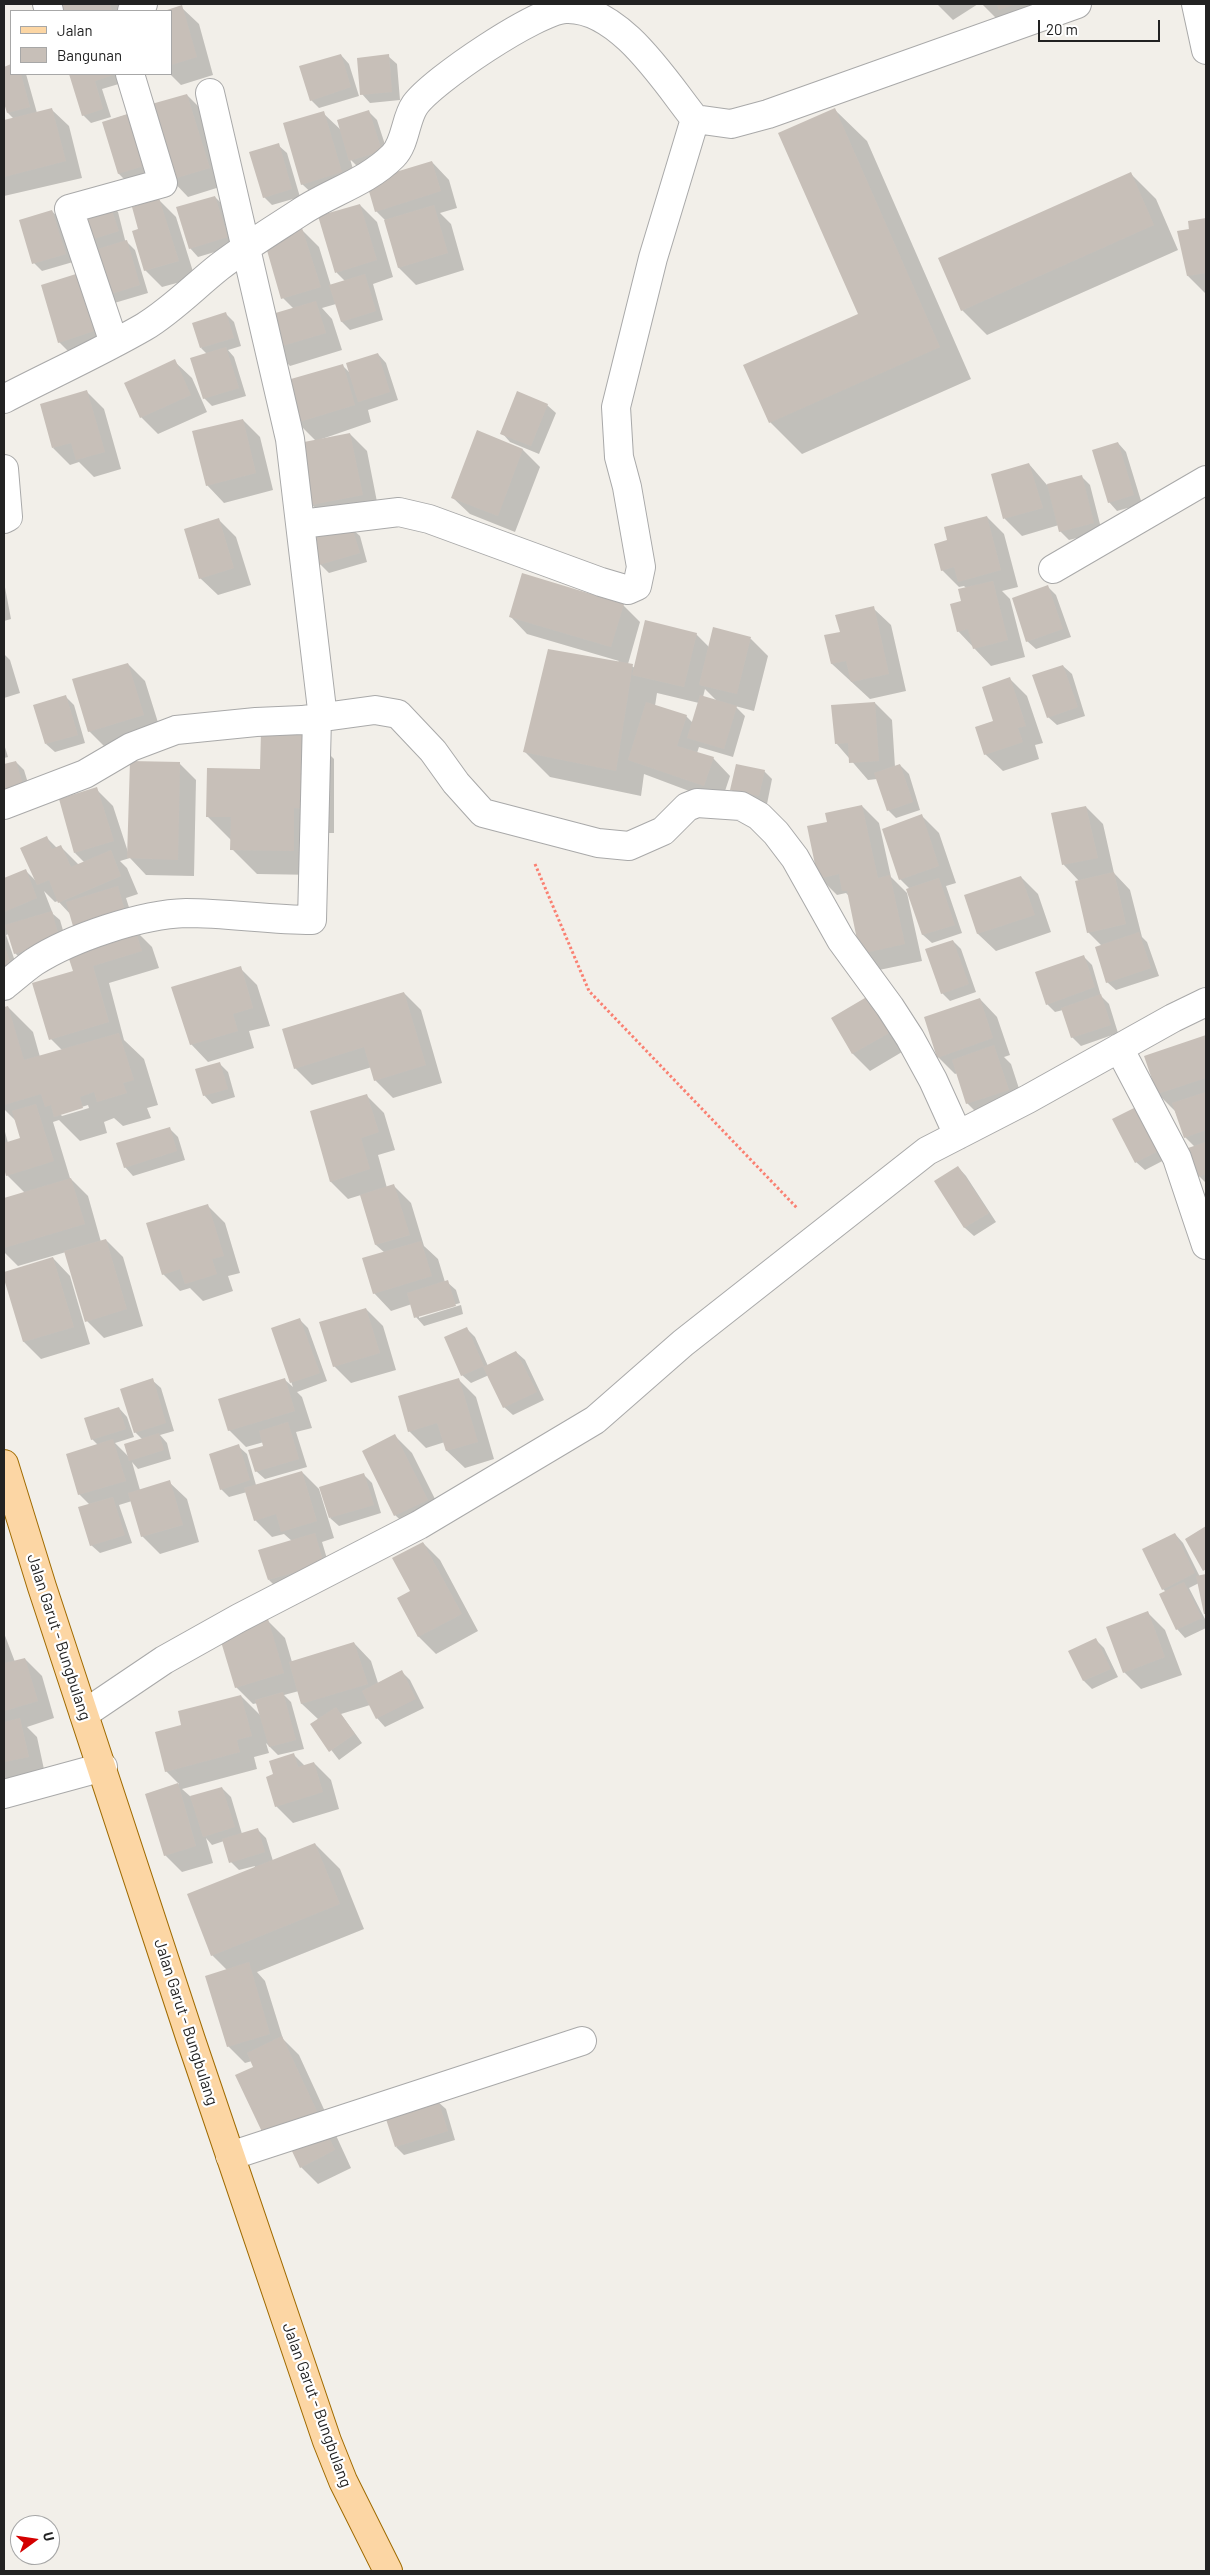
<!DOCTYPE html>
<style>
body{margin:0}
#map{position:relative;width:1210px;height:2575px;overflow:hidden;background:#f2efe9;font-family:Barlow,sans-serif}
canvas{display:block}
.frame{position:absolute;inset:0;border:5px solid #222;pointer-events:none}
.legend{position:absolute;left:10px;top:10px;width:162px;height:65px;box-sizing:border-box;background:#fff;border:1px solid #a7a7a7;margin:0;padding:6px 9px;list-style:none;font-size:15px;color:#222}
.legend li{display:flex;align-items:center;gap:10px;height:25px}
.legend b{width:25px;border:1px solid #a7a7a7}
.north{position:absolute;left:10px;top:2515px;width:50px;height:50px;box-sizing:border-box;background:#fff;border:1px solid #a7a7a7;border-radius:50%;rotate:76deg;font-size:14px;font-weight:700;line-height:20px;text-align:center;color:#222}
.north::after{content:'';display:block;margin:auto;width:18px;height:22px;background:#d40000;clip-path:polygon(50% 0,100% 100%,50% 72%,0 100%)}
.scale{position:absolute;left:1038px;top:20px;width:122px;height:22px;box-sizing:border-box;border:2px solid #222;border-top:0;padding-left:6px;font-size:15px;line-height:18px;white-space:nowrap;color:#222;-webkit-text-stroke:4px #fff;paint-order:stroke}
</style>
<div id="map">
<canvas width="1210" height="2575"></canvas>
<div class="frame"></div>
<ul class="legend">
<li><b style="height:6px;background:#fcd6a4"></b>Jalan</li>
<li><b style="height:14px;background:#c7bfb8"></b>Bangunan</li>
</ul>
<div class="north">U</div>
<div class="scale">20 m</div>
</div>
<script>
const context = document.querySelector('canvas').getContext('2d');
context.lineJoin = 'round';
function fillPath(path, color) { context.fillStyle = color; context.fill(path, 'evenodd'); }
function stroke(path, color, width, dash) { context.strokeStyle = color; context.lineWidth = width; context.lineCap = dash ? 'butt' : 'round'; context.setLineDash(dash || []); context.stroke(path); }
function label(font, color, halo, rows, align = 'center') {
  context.font = font + ' Barlow,sans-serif'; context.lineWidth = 4.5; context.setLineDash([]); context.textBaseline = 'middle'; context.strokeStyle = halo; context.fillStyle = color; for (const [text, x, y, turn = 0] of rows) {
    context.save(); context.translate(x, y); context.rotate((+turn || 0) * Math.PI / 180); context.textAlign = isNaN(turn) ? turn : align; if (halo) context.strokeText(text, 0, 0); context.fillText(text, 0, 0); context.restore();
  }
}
const shadow = new Path2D(`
 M62,4H121L123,11H64Z
 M937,4H978L953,20Z
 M982,4L1032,5L1043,4L996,18Z
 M181,7L199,24L213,75L181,85L170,74L171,11H166Z
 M341,55L349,64L359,96L319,108L311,100Z
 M388,56L397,64L400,100L370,103L362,94Z
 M11,66V74H26L37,113L51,109L69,126L82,178L4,196V121L14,119L8,113L4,99V68Z
 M71,74H119L122,83L102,89L111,117L91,123L83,115Z
 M187,95L204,112L226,185L188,197L170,178L136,191L119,174L104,122Z
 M835,110L867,141L971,379L802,454L770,422L859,314Z
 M369,112L377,120L390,160L359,168L350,159L359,189L320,201L302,184L323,113L342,131Z
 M278,145L287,153L300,197L272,205L264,197Z
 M432,162L449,180L457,208L440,213L451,224L464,270L416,285L399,268L385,220L376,211Z
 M1131,174L1156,199L1178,250L987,335L962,310Z
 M215,197L223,205L235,246L198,257L190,248Z
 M159,200L176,217L195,278L162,287L145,270L139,230Z
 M109,203L118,212L125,240L135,250L148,293L111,304L85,242Z
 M360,205L377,222L393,277L373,284L383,320L350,330L342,322L336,304L322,308L332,319L342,350L290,366L273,349L294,309L283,298L302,230L319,247L331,286L346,282L337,273L319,217Z
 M52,211L60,220L73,262L42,271L34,263Z
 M1206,219V293H1205L1188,276L1189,222Z
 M76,275L93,292L110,349L76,359L59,342Z
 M226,314L234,322L241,346L228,350L234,357L246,396L212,406L204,398L207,354L201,348Z
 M378,354L386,363L398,400L368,410L371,422L316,441L297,422L342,365L350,373Z
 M174,361L192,378L207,412L158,434L141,417Z
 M87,392L104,409L121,469L94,477L79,462L70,465L53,448Z
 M547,405L556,413L539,454L510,442L502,433Z
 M243,420L260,437L273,490L224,503L207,485Z
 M478,432L523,450L540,467L515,532L470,514L452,497Z
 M350,434L367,451L379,512L330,522L312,505Z
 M1118,443L1126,452L1142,504L1117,511L1109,502Z
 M1029,464L1047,485L1082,477L1090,485L1102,532L1069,540L1060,531L1059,525L1022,536L1005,519L992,475Z
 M987,517L1004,534L1018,587L1002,591L1010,599L1025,657L991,666L958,631L967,589L964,586L959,587L942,570L948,541Z
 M219,520L236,537L251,585L218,595L200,578Z
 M351,528L360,536L367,562L329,573L320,564Z
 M4,582L11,619L4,621Z
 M1048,587L1056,595L1071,637L1036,649L1027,641Z
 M623,605L640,622L628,664L635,668L696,634L709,647L751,639L768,656L754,711L735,706L745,716L733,757L699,747L697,753L713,758L730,776L721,803L644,774L641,796L550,777L525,752L619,661L527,634L510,616ZM705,689L717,701L703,697ZM657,693L699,703L693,723L686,716L655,706Z
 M873,608L891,625L906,691L870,699L832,664L826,636L841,633Z
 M4,654L10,660L20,693L4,698Z
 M128,664L145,681L161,732L107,749L89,731Z
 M1063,666L1072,674L1085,716L1057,725L1048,717Z
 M1010,679L1027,696L1043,743L1035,745L1039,759L1003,771L985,754Z
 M65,696L74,705L85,743L55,752L46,744Z
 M875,703L892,720L895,767L900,765L909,774L920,810L896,818L888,810L877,779L868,780L836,743Z
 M309,734L334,759V833H319L318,875L257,874L232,849V841L208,817L261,770Z
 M4,744L8,757L4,758Z
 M16,762L24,770L32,796L4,805V766Z
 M179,763L196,780L194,876L146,875L130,858L120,861L127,868L138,894L126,898L135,926L71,915L58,901L55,902L44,891L53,914L60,920L69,951L135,930L152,947L159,968L109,983L124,1040L144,1059L158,1105L147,1108L151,1118L123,1126L114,1118L104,1122L107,1133L80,1141L59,1120L53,1122L70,1178L88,1196L101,1242L106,1240L123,1257L143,1326L104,1338L87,1321L66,1252L18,1266L4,1252V1200L25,1193L7,1175L4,1164V1128L8,1143L22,1139L16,1121L4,1109V1009L8,1007L33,1032L40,1057L62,1050L51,1039L74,972L67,949L24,962L15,953L9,934L6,935L19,973L4,978V879L25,870L36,881L47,838L57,848L61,847L79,865L84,862L75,853L96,789L113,806L128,852ZM88,1105L89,1108L62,1116L60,1114Z
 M764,771L772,779L767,804L740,798L732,790Z
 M862,806L879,823L891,877L907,893L922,961L879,970L861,953L849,896L846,893L837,895L820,878L829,823Z
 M1086,807L1103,824L1114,873L1130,890L1142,937L1147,942L1159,976L1116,990L1107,982L1102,946L1088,932L1079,881L1064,865L1053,814Z
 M922,816L939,833L956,883L946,886L962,933L932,943L923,935L908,890L910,889L900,879Z
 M1021,877L1038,894L1051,932L996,951L978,934L966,896Z
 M953,941L961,949L976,992L950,1001L942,993Z
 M1084,957L1092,965L1101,996L1109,1004L1118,1033L1081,1046L1072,1037L1063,1010L1055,1012L1047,1004Z
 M240,968L257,985L270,1026L249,1031L254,1048L208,1062L191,1044Z
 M404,993L421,1010L442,1083L393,1098L375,1080L372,1067L312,1085L295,1068Z
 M870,997L907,1049L870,1071L853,1054L832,1018Z
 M980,999L997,1017L1010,1055L1004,1057L1011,1064L1025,1107L985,1121L967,1103L958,1073L955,1074L938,1057Z
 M1205,1037L1206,1038V1183L1199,1176L1195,1147L1185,1137L1175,1111L1158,1094Z
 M219,1063L228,1072L235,1097L212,1104L204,1095Z
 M367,1096L384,1113L395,1150L378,1155L387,1188L394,1186L411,1203L424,1246L438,1259L445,1282H447L456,1290L460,1303L419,1315V1318L461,1305L463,1314L424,1326L416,1317L412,1304L391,1311L374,1293L385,1253L376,1245L361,1195L348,1199L331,1182L311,1112Z
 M1114,1119L1172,1156L1145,1170L1136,1162Z
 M170,1129L178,1137L185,1160L133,1176L125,1167Z
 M958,1167L966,1176L996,1222L974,1236L965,1228L936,1182Z
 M208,1206L225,1223L240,1273L228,1276L233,1291L203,1301L190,1288L180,1291L163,1274Z
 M53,1258L70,1276L90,1344L41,1359L24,1342L4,1273Z
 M366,1309L383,1326L396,1370L351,1383L334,1366Z
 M300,1320L308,1328L327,1381L297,1392L302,1397L312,1428L296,1432L307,1467L265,1479L256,1471L265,1447L264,1442L246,1447L229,1430L285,1380L293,1387L273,1329Z
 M467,1329L475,1337L488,1366L516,1352L525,1360L544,1400L513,1415L504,1407L489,1375L471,1383L462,1375Z
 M152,1380L161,1388L174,1431L160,1435L167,1443L171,1459L138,1469L132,1462L140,1490L169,1482L187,1499L199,1542L160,1554L142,1536L132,1501L119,1505L132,1543L100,1553L91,1545L90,1505L79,1494L98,1445L92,1439L119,1408L127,1417L134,1437L115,1443L128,1456L142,1439L135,1432Z
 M459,1380L476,1397L494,1459L465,1468L447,1451L445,1442L426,1448L409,1431Z
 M395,1436L412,1453L444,1517L413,1532L395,1515Z
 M238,1446L247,1454L256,1485L302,1472L319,1489L334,1538L322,1542L331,1572L277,1588L269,1580L292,1541L284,1534L272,1537L255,1520L247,1492L229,1497L221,1489Z
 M364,1475L372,1483L381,1513L339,1526L330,1518Z
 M1206,1528V1572L1187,1540Z
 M1175,1534L1183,1543L1200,1577L1206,1575V1614L1199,1583L1189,1588L1206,1621V1628L1185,1638L1177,1629L1166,1592L1163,1589Z
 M423,1543L440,1560L478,1631L436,1654L419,1637L399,1598L411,1592Z
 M1148,1613L1165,1630L1182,1675L1141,1689L1124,1672Z
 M268,1621L285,1638L292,1662L354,1643L371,1661L378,1683L402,1672L410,1680L424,1708L385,1727L377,1718L370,1705L341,1714L362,1743L339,1760L312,1725L319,1720L302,1704L299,1691L284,1695L291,1702L304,1749L278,1755L266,1743L269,1753L254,1757L257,1769L182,1789L191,1797L222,1788L231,1797L242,1834L257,1829L266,1838L273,1861L315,1844L340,1869L364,1929L257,1972L265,1981L283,2039L299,2055L351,2168L318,2184L301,2167L252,2061L245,2063L228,2046L227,1970L212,1955L255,1866L239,1870L231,1862L224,1841L212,1845L206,1838L213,1863L182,1872L165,1855L147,1794L179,1784L166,1771L183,1726L241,1696L261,1716L258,1703L253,1704L236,1687Z
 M4,1633L15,1662L25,1659L42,1676L54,1718L27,1727L37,1737L45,1774L4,1783Z
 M1096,1640L1104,1648L1118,1677L1092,1689L1084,1681L1070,1651Z
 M293,1754L305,1766L314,1763L331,1780L339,1809L293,1823L276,1806L275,1775Z
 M437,2101L446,2109L455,2140L404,2155L396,2147Z`);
const building = new Path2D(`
 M61,4H110L112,11H63Z
 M997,4H1016L999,10Z
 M182,5L197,57L171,65V11H164Z
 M341,54L351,87L310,101L299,66Z
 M389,54L392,92L360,95L357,58Z
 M11,64V74H21L30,107L7,113L4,103V67Z
 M69,74H116L95,81L103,109L82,116Z
 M187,94L210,168L170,180L148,105Z
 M52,108L66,161L4,177V120Z
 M835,108L940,347L769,423L743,365L858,314L778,133Z
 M369,110L382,151L349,161L337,120Z
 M137,111L153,163L118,174L102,122Z
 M324,111L342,172L301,185L283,123Z
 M279,143L292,189L263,198L249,152Z
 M432,161L441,191L375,212L366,181Z
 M1131,172L1154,225L961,311L938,258Z
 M215,196L228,237L189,249L176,207Z
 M159,198L179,261L144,271L132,231L138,229L132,207Z
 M109,202L119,231L84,242L75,212Z
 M360,204L377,260L335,273L318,216Z
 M434,205L448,253L398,268L384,220Z
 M52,210L66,254L32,264L19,220Z
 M1206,218V273L1187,276L1177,231L1189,229L1188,221Z
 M302,228L321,287L281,299L264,240Z
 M127,240L140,285L102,297L88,252Z
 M76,274L94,331L58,343L41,285Z
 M365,274L376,311L341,322L329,285Z
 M316,301L326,333L272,349L262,317Z
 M226,312L234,338L200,348L192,323Z
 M226,347L239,388L203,399L190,358Z
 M378,353L390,392L358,402L346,363Z
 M175,359L191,395L140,418L124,383Z
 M343,364L355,405L296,423L284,381Z
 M87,390L105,452L76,460L71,443L52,448L40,404Z
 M517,391L548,404L531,446L500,434Z
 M243,419L256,473L206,486L192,431Z
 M477,430L523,449L498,516L451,498Z
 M350,433L363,495L311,505L299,443Z
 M1118,442L1134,495L1108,503L1092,450Z
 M1029,463L1043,508L1003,519L991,474Z
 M1082,475L1094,523L1059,532L1047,484Z
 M987,516L1001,570L958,582L954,567L941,571L934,544L947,540L944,527Z
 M219,518L234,568L199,579L184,529Z
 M352,527L360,553L319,565L311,538Z
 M522,573L624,604L611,647L509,617Z
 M993,581L1008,640L973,649L968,629L957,632L950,604L961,601L958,589Z
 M1048,585L1063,629L1026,642L1012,598Z
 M874,606L889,674L851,682L846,661L831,664L824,635L840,632L835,615Z
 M645,620L697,633L684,687L632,675Z
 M713,627L751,637L737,694L699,685Z
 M548,649L633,664L616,771L523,752Z
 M128,663L144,715L88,732L72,679Z
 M1063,665L1078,707L1047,718L1032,675Z
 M1010,677L1026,726L1018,728L1023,742L984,755L975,727L993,721L982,687Z
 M66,695L78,735L45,744L33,705Z
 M700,695L737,706L724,749L687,738Z
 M646,702L687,715L677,746L714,757L704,786L628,760Z
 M875,702L879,761L849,763L848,743L835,744L831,705Z
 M261,732L310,733L309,809L294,808V851L230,850L231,817H206L207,768L260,769Z
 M16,761L24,788L4,794V764Z
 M130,761L180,762L178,860L127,858Z
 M736,764L765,770L759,796L730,790Z
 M900,764L913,802L887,811L874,773Z
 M97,787L114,841L74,853L59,799Z
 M862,805L878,878L890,875L905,944L860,954L847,891H842L839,874L818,879L807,826L827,822L825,813Z
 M1086,806L1098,858L1062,865L1051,813Z
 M922,814L939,866L899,880L882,829Z
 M47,836L52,849L61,845L71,867L111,850L121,876L58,903L49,880L37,885L20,848Z
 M26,869L37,898L4,912V878Z
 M1114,872L1126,924L1087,933L1075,881Z
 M1021,876L1035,915L977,934L964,895Z
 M939,878L955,925L922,935L906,889Z
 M118,886L127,918L75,933L66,902Z
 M52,911L60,940L14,954L5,925Z
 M135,929L142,951L93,966L109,1022L49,1040L32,983L73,971L66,950Z
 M1139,932L1151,968L1106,983L1095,947Z
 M953,940L969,984L941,994L925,949Z
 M4,944L11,965L4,967Z
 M1084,955L1095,987L1046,1005L1035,972Z
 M241,966L253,1008L233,1014L238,1031L190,1045L171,987Z
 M404,992L426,1065L374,1081L364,1047L294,1069L282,1029Z
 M1101,994L1111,1025L1071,1038L1061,1008Z
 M870,995L891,1032L852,1054L831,1018Z
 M980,998L993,1038L937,1058L924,1017Z
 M8,1006L24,1060L119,1033L134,1080L123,1083L127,1093L97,1102L94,1092L80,1097L83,1108L54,1117L51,1105L45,1107L41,1094L4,1105V1007Z
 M1206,1035V1078L1157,1094L1144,1056Z
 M994,1045L1009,1090L966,1104L952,1060Z
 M220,1062L228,1089L203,1096L195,1069Z
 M1206,1092V1130L1184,1138L1172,1103Z
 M367,1094L379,1132L361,1138L370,1169L330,1182L310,1111Z
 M36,1104L54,1161L6,1176L4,1168V1143L20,1138L12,1111Z
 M1142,1104L1164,1148L1135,1163L1112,1119Z
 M170,1127L177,1151L124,1168L116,1143Z
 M1206,1142V1174L1198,1177L1188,1148Z
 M958,1166L989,1213L964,1228L934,1181Z
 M71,1178L85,1224L4,1248V1198Z
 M394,1184L410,1235L375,1245L360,1195Z
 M208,1204L224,1256L212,1259L217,1274L185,1284L180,1269L162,1275L146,1223Z
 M106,1239L127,1309L85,1322L64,1251Z
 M421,1241L432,1276L373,1294L362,1258Z
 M53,1257L74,1327L23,1342L4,1279V1272Z
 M448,1280L456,1306L414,1318L407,1293Z
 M366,1308L380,1353L333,1367L319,1322Z
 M300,1318L320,1373L290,1383L271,1328Z
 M467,1327L484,1366L461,1376L444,1337Z
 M516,1351L537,1392L503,1408L483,1367Z
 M153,1378L166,1423L134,1433L120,1389Z
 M285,1378L295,1411L228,1431L218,1399Z
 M459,1378L478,1442L446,1451L437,1423L408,1432L398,1396Z
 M119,1407L126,1429L91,1440L84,1418Z
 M288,1422L299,1459L255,1472L248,1450L263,1446L259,1431Z
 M159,1433L164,1450L129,1461L124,1444Z
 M395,1434L428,1500L394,1516L362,1451Z
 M113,1439L126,1481L78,1495L66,1454Z
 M239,1444L250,1480L220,1490L209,1454Z
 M302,1471L317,1521L281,1532L276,1514L254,1521L244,1488Z
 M364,1473L374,1505L329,1518L319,1487Z
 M170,1480L183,1525L141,1537L128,1493Z
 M113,1497L125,1535L90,1546L78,1507Z
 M1206,1526V1569L1203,1571L1185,1539Z
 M315,1533L324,1564L268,1580L258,1550Z
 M1175,1533L1195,1573L1162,1590L1142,1549Z
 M423,1542L462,1614L418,1637L397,1598L410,1591L392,1558Z
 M1206,1574V1614H1204L1196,1576Z
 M1184,1582L1202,1618L1176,1630L1159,1594Z
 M1148,1611L1165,1657L1123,1673L1106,1627Z
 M268,1619L284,1673L235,1688L219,1635Z
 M1096,1638L1111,1669L1083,1681L1068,1651Z
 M354,1642L368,1684L301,1704L289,1662Z
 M25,1658L38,1701L4,1711V1660L5,1663Z
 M402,1670L416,1699L376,1719L362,1691Z
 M283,1692L296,1740L269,1747L255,1700Z
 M241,1695L252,1736L237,1740L240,1752L165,1772L155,1732L181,1725L178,1711Z
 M336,1707L355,1734L329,1752L310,1724Z
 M20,1718L29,1757L4,1762V1722Z
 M294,1753L298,1767L314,1762L323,1792L275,1807L266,1777L273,1774L269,1761Z
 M178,1783L196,1846L164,1856L145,1794Z
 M222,1787L235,1827L203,1837L190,1796Z
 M258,1828L265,1852L229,1863L222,1839Z
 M315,1843L340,1904L211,1956L187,1894Z
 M249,1962L270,2034L227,2047L205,1976Z
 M282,2036L335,2150L300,2168L281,2128L264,2136L235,2075L253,2067L247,2053Z
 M438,2100L448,2131L395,2147L385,2116Z`);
const path = new Path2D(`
 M535,864L589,991L797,1208`);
const minor = new Path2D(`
 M47,4L49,11
 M1196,4L1206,50
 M132,11L143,4
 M210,93L290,439L323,718
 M695,119L731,124L768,114L1077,4
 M114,343L69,209L163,183L130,74
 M4,399C50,375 99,353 144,327C171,311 195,286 219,267C245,247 273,230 299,213C330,192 366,183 393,156C406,143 405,119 415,105C433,80 537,10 566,9C620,7 666,83 695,119L653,258L616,407L619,457L627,487L641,567L637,586L628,590L601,582L429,519L399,512L301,524
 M4,469L8,517L4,519
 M1053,569L1206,480
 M4,805L85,774L131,747L176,730L256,722L302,720L375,710L398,714L433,751L456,783L483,813L598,843L629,846L663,831L687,807L697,803L741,806L759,816L776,833L795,858L841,940L890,1007L910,1038L933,1080L958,1135
 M4,986C14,978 24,969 34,962C71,938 142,914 186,913C228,913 270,920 312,920L317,718
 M1119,1048L1177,1158L1206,1245
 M84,1714L164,1660L239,1618L419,1525L595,1420L683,1343L927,1151L1028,1099L1173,1018L1206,1002
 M4,1794L103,1767
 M230,2156L582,2041`);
const major = new Path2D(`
 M4,1464L42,1587L191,2040L327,2441L343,2481L388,2571`);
const streetNames = [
 ["Jalan Garut - Bungbulang",59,1637,72],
 ["Jalan Garut - Bungbulang",186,2022,72],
 ["Jalan Garut - Bungbulang",317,2405,70]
];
fillPath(shadow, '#0003');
fillPath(building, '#c7bfb8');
stroke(minor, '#a9a9a9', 30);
stroke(major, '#a06b00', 30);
stroke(path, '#fa8072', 3, [2.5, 2.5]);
stroke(minor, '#fff', 28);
stroke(major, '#fcd6a4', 28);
label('16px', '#222', '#fff', streetNames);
</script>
